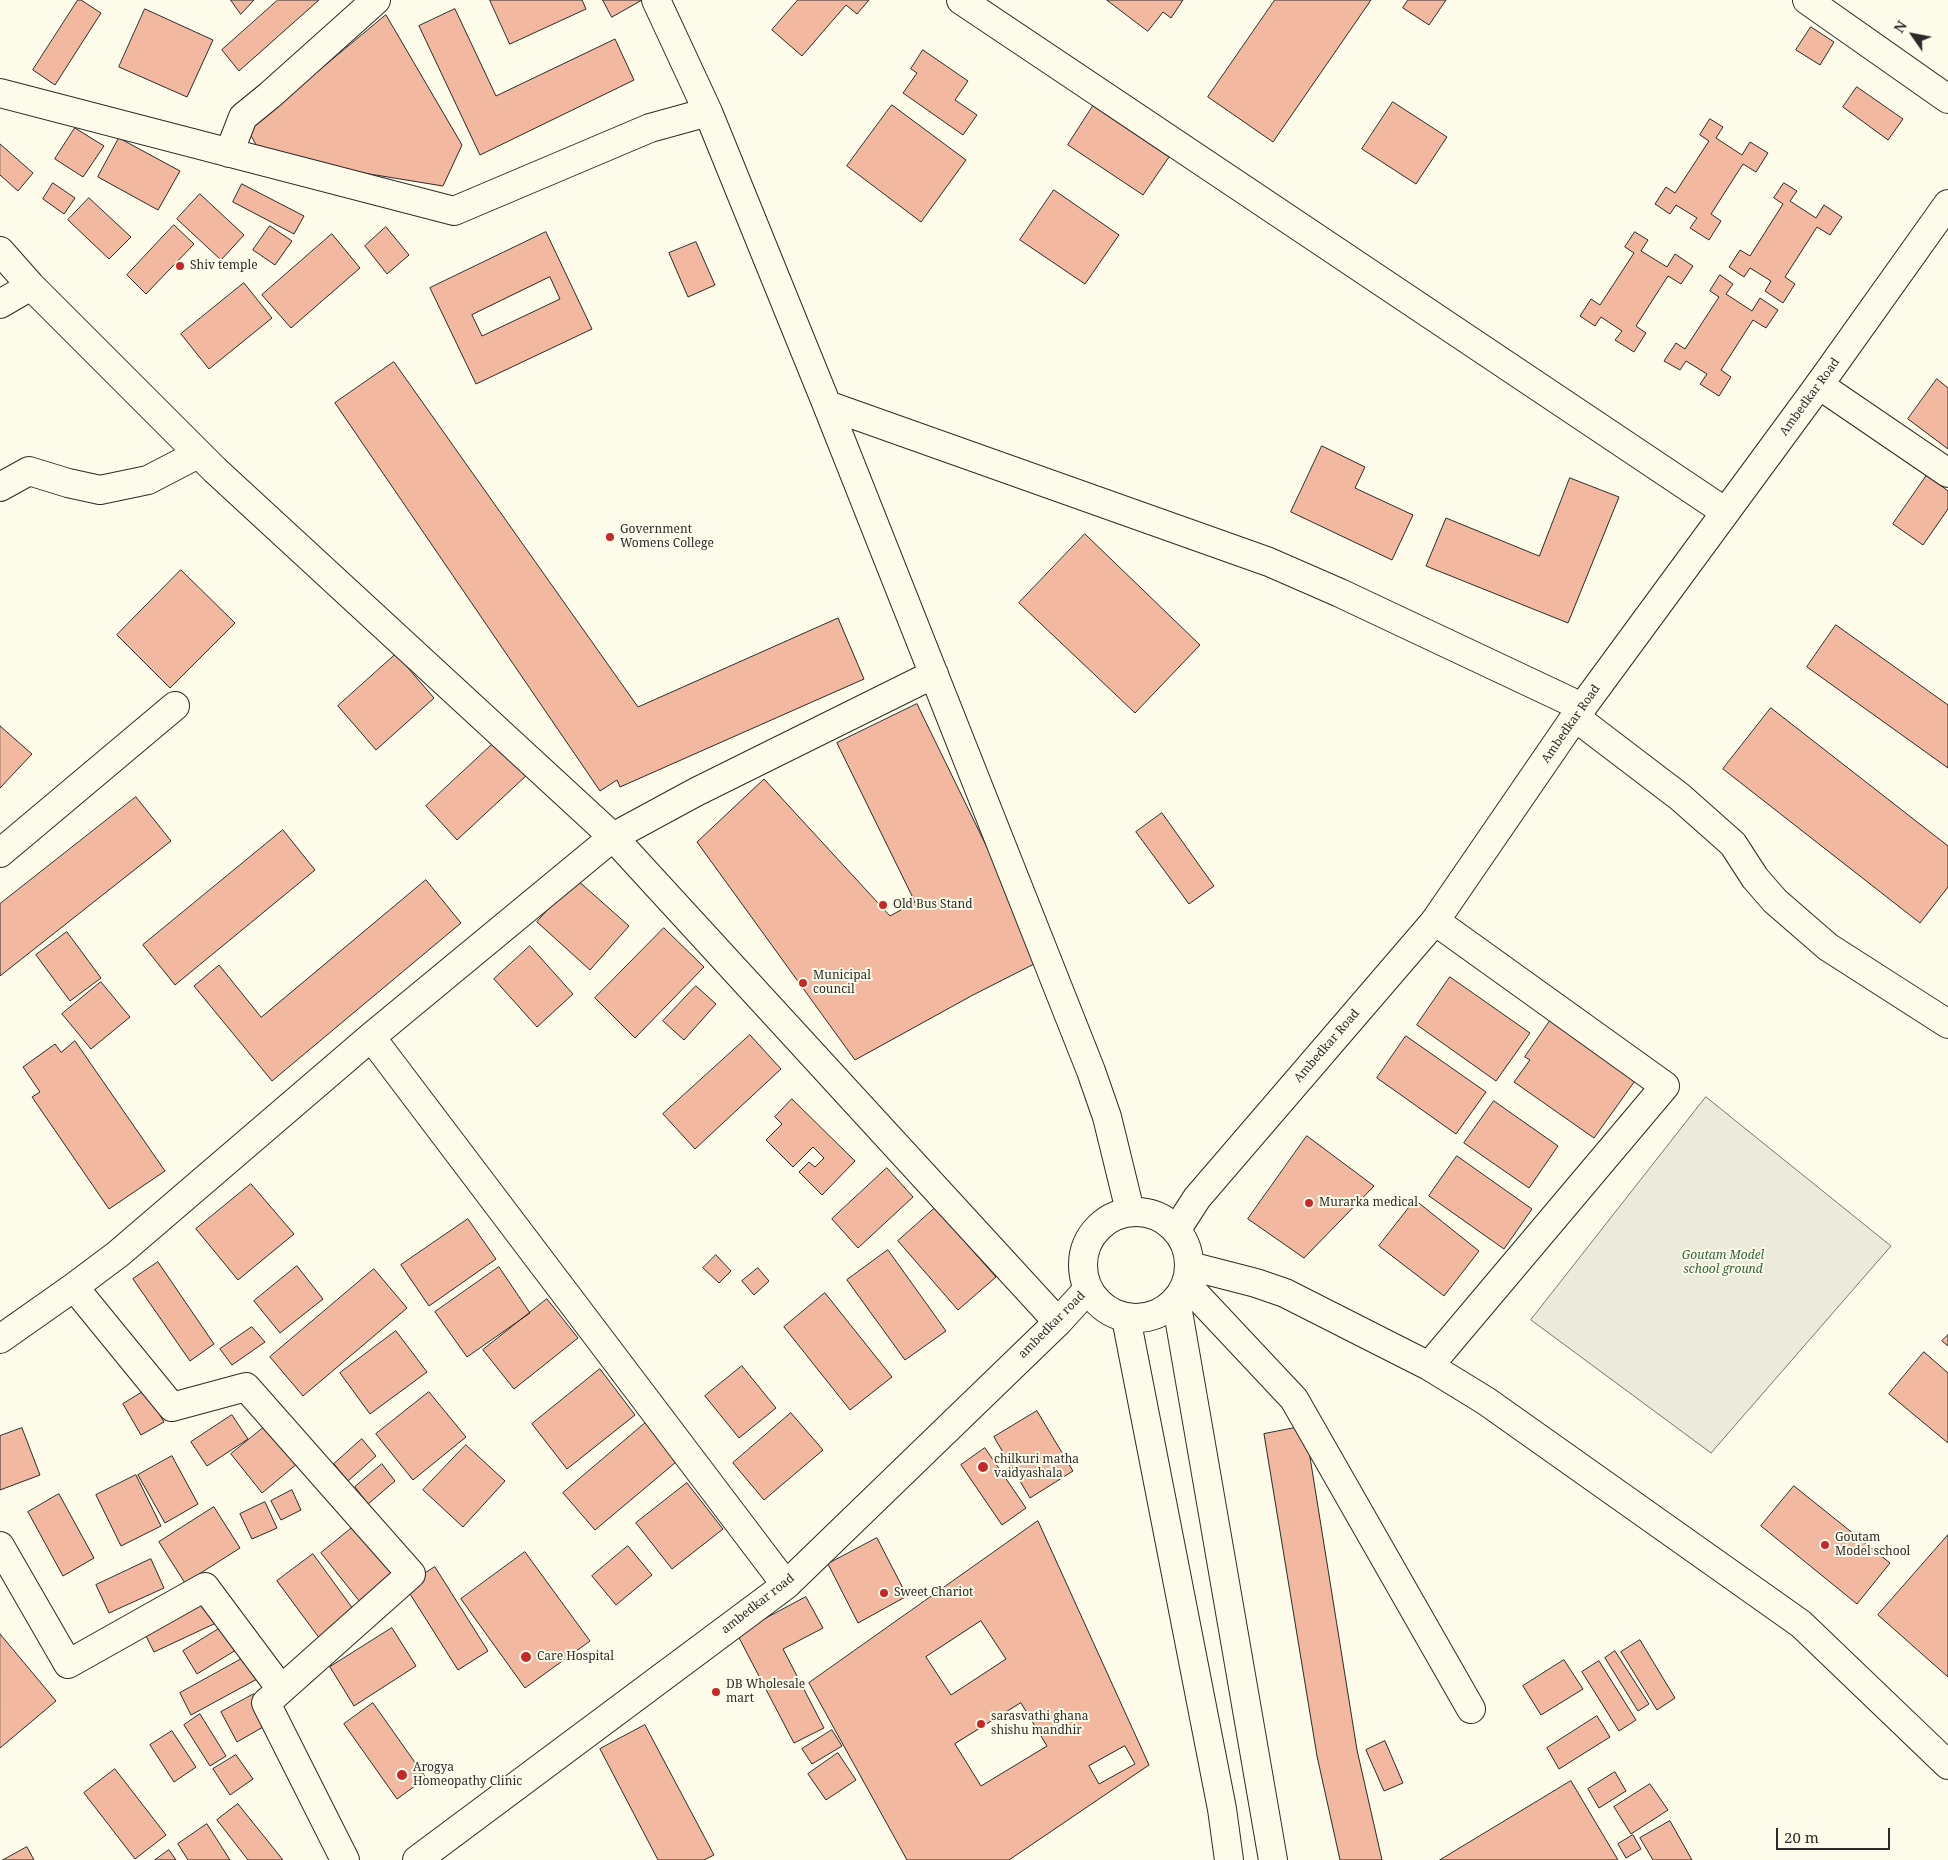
<!DOCTYPE html>
<style>
body{margin:0}
#map{position:relative;width:1948px;height:1860px;overflow:hidden;background:#fdfbea;font-family:"Noto Serif",serif}
canvas{display:block}
.north{position:absolute;left:1888px;top:10px;width:50px;height:50px;-webkit-text-stroke:4px #fdfbea;paint-order:stroke;rotate:303deg;font-size:14px;font-weight:700;line-height:20px;text-align:center;color:#2b2b2b}
.north::after{content:'';display:block;margin:auto;width:18px;height:22px;background:#2b2b2b;clip-path:polygon(50% 0,100% 100%,50% 72%,0 100%)}
.scale{position:absolute;left:1776px;top:1828px;width:114px;height:22px;box-sizing:border-box;border:2px solid #2b2b2b;border-top:0;padding-left:6px;font-size:15px;line-height:18px;white-space:nowrap;color:#2b2b2b;-webkit-text-stroke:4px #fdfbea;paint-order:stroke}
</style>
<div id="map">
<canvas width="1948" height="1860"></canvas>
<div class="north">N</div>
<div class="scale">20 m</div>
</div>
<script>
const context = document.querySelector('canvas').getContext('2d');
context.lineJoin = 'round';
function fillPath(path, color) { context.fillStyle = color; context.fill(path, 'evenodd'); }
function stroke(path, color, width, dash) { context.strokeStyle = color; context.lineWidth = width; context.lineCap = dash ? 'butt' : 'round'; context.setLineDash(dash || []); context.stroke(path); }
function label(font, color, halo, rows, align = 'center') {
  context.font = font + ' "Noto Serif",serif'; context.lineWidth = 4; context.setLineDash([]); context.textBaseline = 'middle'; context.strokeStyle = halo; context.fillStyle = color; for (const [text, x, y, turn = 0] of rows) {
    context.save(); context.translate(x, y); context.rotate((+turn || 0) * Math.PI / 180); context.textAlign = isNaN(turn) ? turn : align; if (halo) context.strokeText(text, 0, 0); context.fillText(text, 0, 0); context.restore();
  }
}
const green = new Path2D(`
 M1706,1097L1891,1246L1711,1453L1531,1320Z`);
const building = new Path2D(`
 M78,0H81L101,13L55,85L33,70Z
 M231,0H254L241,14Z
 M278,0H319L239,71L222,50Z
 M490,0H582L586,9L510,44Z
 M603,0H642L612,17Z
 M798,0H869L857,14L846,5L802,56L772,30Z
 M1107,0H1183L1171,18L1163,12L1148,31Z
 M1275,0H1371L1273,142L1208,97Z
 M1408,0H1446L1429,25L1403,8Z
 M145,9L213,40L187,97L119,67Z
 M455,9L496,96L615,39L634,80L480,155L419,26Z
 M386,15L462,145L443,186L351,171L261,154L248,130Z
 M1811,27L1834,42L1820,65L1796,50Z
 M923,50L968,81L955,100L977,115L963,135L903,93L917,73L911,69Z
 M1857,87L1903,119L1888,140L1843,107Z
 M1393,102L1447,137L1416,184L1362,149Z
 M892,105L966,160L921,222L847,166Z
 M1093,106L1169,157L1143,195L1068,145Z
 M1710,119L1723,127L1716,138L1742,155L1750,142L1768,153L1756,172L1743,164L1711,214L1721,221L1709,240L1690,228L1697,218L1676,205L1670,214L1655,204L1666,187L1675,193L1709,141L1700,135Z
 M75,128L104,146L83,177L55,159Z
 M119,138L180,171L158,210L98,177Z
 M0,144L33,173L18,191L0,175Z
 M53,183L75,198L64,214L43,199Z
 M1784,183L1797,191L1790,201L1816,218L1824,205L1842,217L1830,235L1817,227L1785,277L1795,284L1783,303L1765,291L1771,281L1750,268L1744,277L1729,267L1740,250L1750,256L1783,204L1774,198Z
 M242,184L304,216L294,234L233,202Z
 M1054,190L1119,235L1085,284L1020,240Z
 M200,194L244,235L221,260L177,219Z
 M89,198L131,237L109,259L68,220Z
 M174,225L194,244L146,294L127,275Z
 M270,226L292,241L275,265L253,250Z
 M386,227L409,255L387,274L365,246Z
 M546,232L592,329L476,384L430,288ZM550,277L560,299L482,336L472,315Z
 M1635,232L1648,240L1641,251L1667,267L1675,254L1693,266L1681,284L1668,276L1636,326L1646,333L1634,352L1615,340L1622,331L1601,317L1595,326L1580,316L1591,299L1600,305L1634,253L1625,247Z
 M332,234L360,268L291,328L262,295Z
 M696,242L715,285L688,297L669,253Z
 M1720,275L1733,284L1726,294L1752,311L1760,298L1778,310L1766,328L1753,320L1721,370L1731,377L1719,396L1700,384L1707,374L1686,361L1680,370L1664,361L1676,343L1685,349L1719,297L1710,291Z
 M244,283L272,318L209,369L181,334Z
 M394,362L638,707L838,618L864,679L620,787L617,780L600,791L335,403Z
 M1937,379L1948,388V449L1908,419Z
 M1322,446L1365,467L1355,488L1413,515L1392,560L1291,512Z
 M1927,475L1948,491V509L1923,545L1893,524Z
 M1570,478L1619,497L1568,623L1426,566L1446,518L1539,556Z
 M1085,534L1200,645L1135,713L1019,603Z
 M181,570L235,623L170,688L117,635Z
 M1836,625L1948,705V768L1807,667Z
 M396,654L434,698L376,750L338,706Z
 M917,704L1042,960L973,995L855,1060L697,842L764,779L890,916L915,902L837,743Z
 M1771,708L1948,846V887L1920,923L1723,769Z
 M0,726L32,754L0,788Z
 M497,740L528,774L457,840L426,806Z
 M136,797L171,841L0,976V904Z
 M1162,813L1214,886L1189,904L1136,832Z
 M283,830L315,870L175,985L143,945Z
 M576,879L629,926L590,970L537,922Z
 M426,880L461,923L272,1081L194,986L219,965L261,1017Z
 M664,928L704,967L635,1038L595,998Z
 M67,932L101,978L70,1001L36,955Z
 M530,946L573,994L537,1027L494,979Z
 M1450,977L1530,1033L1496,1081L1417,1025Z
 M101,982L130,1017L91,1049L62,1014Z
 M696,986L716,1004L684,1040L663,1021Z
 M1552,1018L1637,1078L1594,1138L1514,1082L1530,1060L1525,1057Z
 M750,1035L781,1069L695,1149L663,1114Z
 M1406,1036L1486,1092L1456,1134L1377,1078Z
 M75,1041L165,1171L109,1209L32,1097L40,1092L23,1067L55,1044L61,1052Z
 M792,1099L855,1161L822,1195L799,1172L809,1162L815,1167L824,1158L813,1147L793,1167L766,1140L782,1124L775,1117Z
 M1494,1101L1558,1146L1529,1188L1464,1143Z
 M1307,1136L1374,1186L1304,1258L1248,1219Z
 M1457,1156L1532,1209L1504,1249L1429,1196Z
 M887,1168L913,1197L858,1248L832,1219Z
 M251,1184L294,1234L238,1280L196,1229Z
 M1415,1200L1479,1251L1444,1296L1379,1246Z
 M935,1208L996,1277L958,1310L898,1241Z
 M468,1219L496,1259L429,1306L401,1265Z
 M888,1250L946,1331L905,1360L847,1280Z
 M716,1255L731,1271L719,1283L703,1268Z
 M158,1262L214,1344L190,1361L133,1279Z
 M297,1266L323,1299L280,1333L254,1301Z
 M499,1267L530,1313L467,1357L435,1312Z
 M758,1268L769,1281L754,1295L742,1281Z
 M374,1269L407,1308L303,1396L270,1357Z
 M825,1293L892,1377L850,1410L784,1327Z
 M547,1299L578,1338L514,1389L483,1350Z
 M252,1327L265,1342L232,1365L220,1349Z
 M396,1331L427,1372L370,1414L340,1373Z
 M1948,1335V1346L1942,1341Z
 M1924,1352L1948,1373V1443L1889,1394Z
 M742,1366L776,1408L739,1438L705,1396Z
 M600,1369L635,1415L567,1469L532,1424Z
 M146,1390L164,1422L141,1435L123,1404Z
 M429,1392L466,1437L413,1480L376,1434Z
 M1037,1411L1073,1471L1030,1498L994,1437Z
 M791,1413L823,1450L764,1500L733,1463Z
 M232,1415L248,1439L207,1466L191,1442Z
 M650,1419L682,1457L595,1530L563,1493Z
 M273,1420L304,1458L262,1493L231,1454Z
 M1305,1426L1357,1750L1382,1860H1340L1317,1756L1264,1434Z
 M22,1428L40,1475L0,1490V1436Z
 M362,1439L376,1456L348,1481L334,1464Z
 M466,1445L505,1481L463,1527L423,1490Z
 M985,1448L1026,1508L1002,1525L961,1465Z
 M172,1456L198,1504L165,1523L138,1475Z
 M382,1464L395,1481L368,1504L355,1487Z
 M136,1475L161,1526L121,1546L96,1495Z
 M687,1483L723,1529L672,1569L636,1523Z
 M1794,1486L1890,1563L1857,1604L1761,1526Z
 M292,1490L301,1510L281,1520L271,1501Z
 M59,1494L94,1558L63,1576L28,1512Z
 M265,1502L277,1528L252,1539L240,1514Z
 M214,1507L240,1548L185,1583L159,1542Z
 M1038,1521L1149,1765L1009,1860H907L809,1683Z
 M358,1523L401,1578L364,1607L321,1553Z
 M1948,1535V1677L1878,1615Z
 M877,1538L907,1596L858,1623L828,1564Z
 M628,1546L652,1575L616,1605L592,1576Z
 M525,1552L590,1641L525,1688L461,1599Z
 M313,1554L356,1613L320,1639L277,1581Z
 M151,1559L164,1588L109,1613L96,1585Z
 M435,1567L488,1651L458,1670L405,1586Z
 M204,1596L216,1623L154,1652L141,1626Z
 M806,1597L823,1628L783,1649L824,1728L794,1743L737,1634Z
 M981,1621L1006,1659L951,1695L926,1657Z
 M230,1622L244,1645L197,1674L183,1651Z
 M392,1628L416,1666L354,1706L330,1667Z
 M0,1634L56,1701L0,1748Z
 M1640,1640L1675,1698L1657,1710L1621,1652Z
 M1615,1651L1649,1704L1638,1711L1605,1658Z
 M247,1656L259,1678L191,1715L180,1693Z
 M1564,1660L1583,1689L1541,1715L1523,1686Z
 M1599,1661L1636,1720L1619,1731L1582,1672Z
 M254,1694L270,1723L237,1742L221,1712Z
 M373,1703L426,1778L397,1799L344,1724Z
 M1021,1703L1047,1746L981,1786L955,1744Z
 M200,1714L226,1756L210,1766L184,1725Z
 M1597,1716L1610,1737L1559,1769L1547,1748Z
 M645,1725L714,1855L704,1860H658L600,1749Z
 M832,1730L842,1746L812,1764L802,1749Z
 M172,1731L196,1767L174,1782L150,1745Z
 M1385,1741L1403,1783L1384,1791L1366,1750Z
 M1125,1746L1135,1764L1099,1784L1089,1766Z
 M838,1753L856,1780L826,1800L808,1774Z
 M236,1755L253,1779L230,1795L213,1769Z
 M115,1769L166,1835L135,1859L84,1793Z
 M1615,1772L1626,1791L1599,1808L1588,1789Z
 M1571,1781L1618,1860H1440Z
 M1650,1784L1668,1810L1631,1834L1614,1807Z
 M238,1804L283,1860H248L217,1820Z
 M1670,1821L1692,1860H1653L1640,1838Z
 M207,1824L230,1860H188L178,1844Z
 M1633,1835L1641,1849L1626,1858L1618,1844Z
 M27,1847L34,1860H3Z
 M169,1850L176,1860H155Z`);
const minor = new Path2D(`
 M656,0L708,112L827,405L1091,1071L1107,1117L1130,1211
 M961,0L1724,511
 M1807,0L1948,99
 M0,93L454,211L650,128L708,112
 M229,153L243,117L270,95L376,0
 M0,251L31,286L215,470L613,837L1058,1322
 M0,304L31,286
 M1819,385L1948,473
 M827,405L1269,562L1340,593L1582,707
 M0,487L29,471L68,483L100,490L148,480L198,454
 M1575,717L1680,797L1733,844L1755,878L1775,901L1828,947L1948,1024
 M0,853L175,706
 M371,1037L786,1585
 M1190,1266L1256,1283L1285,1293L1429,1366L1486,1401L1801,1624L1948,1765
 M1186,1284L1294,1399L1471,1709
 M74,1287L172,1407L246,1387L411,1574L266,1703L345,1860
 M0,1339L74,1287L118,1254L371,1037L613,837L696,792L934,674
 M1429,1366L1665,1086L1435,921
 M0,1546L68,1664L205,1587L281,1689
 M417,1860L786,1585L1058,1322L1088,1289`);
const primary = new Path2D(`
 M1083 1265a53 53 0 1 1 106 0a53 53 0 1 1-106 0Z
 M1177,1229L1197,1198L1435,921L1575,717L1819,385L1948,204
 M1176,1300L1273,1860
 M1126,1318L1222,1809L1229,1860`);
const markers = [
 [180,266,5,"#c62828"],
 [610,537,5,"#c62828"],
 [883,905,5,"#c62828"],
 [803,983,5,"#c62828"],
 [1309,1203,5,"#c62828"],
 [983,1467,6,"#c62828"],
 [1825,1545,5,"#c62828"],
 [884,1593,5,"#c62828"],
 [526,1657,6,"#c62828"],
 [716,1692,5,"#c62828"],
 [981,1724,5,"#c62828"],
 [402,1775,6,"#c62828"]
];
const poiNames = [
 ["Shiv temple",190,266],
 ["Government",620,530],
 ["Womens College",620,544],
 ["Old Bus Stand",893,905],
 ["Municipal",813,976],
 ["council",813,990],
 ["Murarka medical",1319,1203],
 ["chilkuri matha",994,1460],
 ["vaidyashala",994,1474],
 ["Goutam",1835,1538],
 ["Model school",1835,1552],
 ["Sweet Chariot",894,1593],
 ["Care Hospital",537,1657],
 ["DB Wholesale",726,1685],
 ["mart",726,1699],
 ["sarasvathi ghana",991,1717],
 ["shishu mandhir",991,1731],
 ["Arogya",413,1768],
 ["Homeopathy Clinic",413,1782]
];
const streetNames = [
 ["Ambedkar Road",1810,397,-54],
 ["Ambedkar Road",1571,724,-55],
 ["Ambedkar Road",1327,1046,-49],
 ["ambedkar road",1052,1325,-45],
 ["ambedkar road",758,1604,-38]
];
const parkNames = [
 ["Goutam Model",1723,1256],
 ["school ground",1723,1270]
];
fillPath(green, '#ecebdb');
stroke(green, '#74746e', 1);
fillPath(building, '#f2b8a0');
stroke(building, '#2b2b2b', 1);
stroke(minor, '#2b2b2b', 30);
stroke(primary, '#2b2b2b', 30);
stroke(minor, '#fdfbea', 28);
stroke(primary, '#fdfbea', 28);
for (const [x, y, r, color] of markers) { const dot = new Path2D(); dot.arc(x, y, r, 0, 2 * Math.PI); context.fillStyle = color; context.fill(dot); stroke(dot, '#fdfbea', 2); }
label('12px', '#2b2b2b', '#fdfbea', poiNames, 'left');
label('12px', '#2b2b2b', '#fdfbea', streetNames);
label('italic 12px', '#34623c', '#fdfbea', parkNames);
</script>
